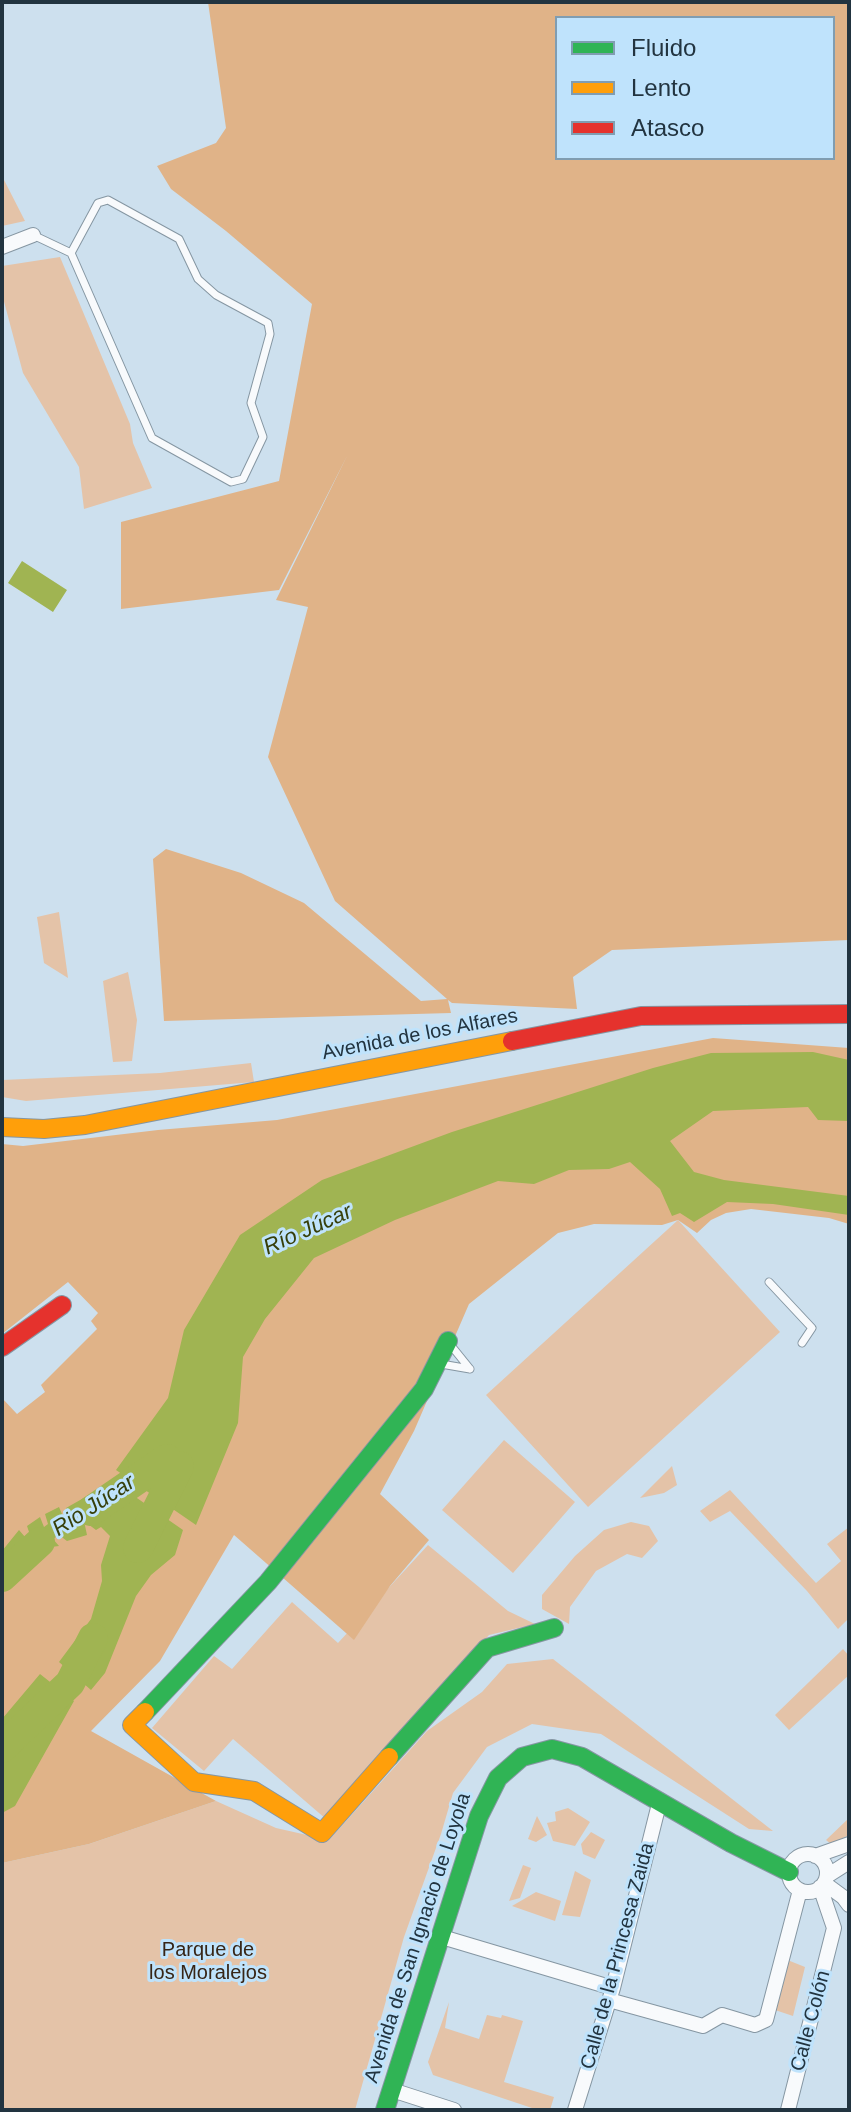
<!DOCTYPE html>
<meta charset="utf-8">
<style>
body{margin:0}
#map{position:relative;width:851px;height:2112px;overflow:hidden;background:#cde0ee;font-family:Helvetica,sans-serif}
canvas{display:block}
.frame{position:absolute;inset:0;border:4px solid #223440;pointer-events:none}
.legend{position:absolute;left:555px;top:16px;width:280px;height:144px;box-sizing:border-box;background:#bfe3fc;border:2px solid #809db1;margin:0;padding:10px 14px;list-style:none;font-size:24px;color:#223440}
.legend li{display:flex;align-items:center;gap:16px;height:40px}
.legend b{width:40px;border:2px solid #809db1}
</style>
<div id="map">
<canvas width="851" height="2112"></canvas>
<div class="frame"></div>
<ul class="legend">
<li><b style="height:10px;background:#30b455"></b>Fluido</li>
<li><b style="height:10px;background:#ff9f0a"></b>Lento</li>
<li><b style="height:10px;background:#e5322d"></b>Atasco</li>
</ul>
</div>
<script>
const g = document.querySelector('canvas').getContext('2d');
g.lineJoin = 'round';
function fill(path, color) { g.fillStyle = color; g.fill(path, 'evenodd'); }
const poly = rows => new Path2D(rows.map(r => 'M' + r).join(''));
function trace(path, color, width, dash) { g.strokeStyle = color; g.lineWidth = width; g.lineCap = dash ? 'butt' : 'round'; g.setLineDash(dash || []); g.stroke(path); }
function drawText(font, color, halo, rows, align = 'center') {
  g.font = font + ' Helvetica,sans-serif'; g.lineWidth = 6; g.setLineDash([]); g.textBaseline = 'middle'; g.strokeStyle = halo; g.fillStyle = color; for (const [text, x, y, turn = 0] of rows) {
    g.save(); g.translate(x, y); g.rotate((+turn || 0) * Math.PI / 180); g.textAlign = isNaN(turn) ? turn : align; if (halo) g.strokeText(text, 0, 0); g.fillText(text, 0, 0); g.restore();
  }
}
fill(poly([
 [2,176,25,221,2,226],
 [60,257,130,424,133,443,152,488,84,509,79,467,23,373,2,294,2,266],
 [59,912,68,978,44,963,37,917],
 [128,972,137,1020,132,1061,113,1062,103,981],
 [251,1063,254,1082,26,1101,2,1097,2,1080,160,1073],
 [678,1220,780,1332,588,1507,486,1395],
 [504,1440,575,1502,513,1573,442,1510],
 [672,1466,677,1485,664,1493,640,1498],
 [730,1490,816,1583,841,1561,827,1544,849,1527,849,1618,838,1629,807,1591,730,1511,710,1522,700,1511],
 [631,1522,649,1526,658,1541,642,1558,627,1554,596,1571,570,1607,569,1624,542,1609,542,1595,575,1556,604,1530],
 [428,1545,508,1611,535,1624,489,1635,326,1819,233,1739,204,1771,152,1728,214,1656,232,1669,292,1602,338,1643],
 [843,1649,849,1656,849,1675,789,1730,775,1715],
 [553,1659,773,1831,749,1829,601,1734,532,1724,487,1747,453,1793,441,1834,404,1937,355,2110,2,2110,2,1863,89,1844,216,1801,276,1828,329,1840,427,1731,482,1692,507,1664],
 [568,1808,590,1822,575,1846,553,1841,547,1823,556,1821,555,1812],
 [537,1816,547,1835,536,1842,528,1839],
 [849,1818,849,1835,831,1844,826,1840],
 [591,1832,605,1840,595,1859,583,1854,581,1844],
 [523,1865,531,1868,520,1898,509,1901],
 [575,1871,591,1880,580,1917,562,1915],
 [536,1892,561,1901,555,1921,512,1906],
 [785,1959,805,1967,793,2016,772,2009],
 [449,2002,445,2028,479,2039,487,2015,501,2018,502,2015,523,2021,504,2082,554,2097,550,2110,538,2110,433,2075,428,2062]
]), '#e4c3a8');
fill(poly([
 [208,2,849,2,849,940,612,950,573,977,577,1009,452,1003,448,1000,451,1013,164,1021,153,859,166,849,241,873,304,903,421,1001,447,999,335,901,268,757,308,607,276,600,347,456,279,590,121,609,121,522,279,481,312,304,226,231,171,189,157,166,216,143,226,128],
 [557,18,833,18,833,158,557,158],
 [713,1038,849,1048,849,1224,829,1218,751,1209,726,1213,711,1220,697,1233,678,1220,662,1225,594,1224,558,1233,469,1304,414,1431,380,1494,429,1540,390,1586,354,1640,234,1535,160,1661,91,1731,216,1801,89,1844,2,1863,2,1398,17,1414,45,1392,41,1385,97,1329,91,1321,98,1313,68,1282,2,1334,2,1144,23,1146,158,1130,277,1120]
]), '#e0b388');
fill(poly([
 [22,561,67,590,53,612,8,583],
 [813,1052,849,1060,849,1121,818,1120,808,1107,713,1111,670,1141,694,1172,724,1180,849,1196,849,1215,773,1204,727,1202,694,1222,680,1213,672,1216,660,1189,630,1162,609,1169,569,1170,534,1184,498,1181,395,1220,314,1258,265,1319,243,1357,238,1423,196,1525,116,1470,168,1398,184,1330,240,1235,322,1180,452,1132,653,1068,711,1053],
 [111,1480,183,1530,175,1555,151,1575,136,1596,105,1673,91,1690,59,1662,91,1619,102,1581,101,1565,110,1536,101,1527,96,1530,84,1521,87,1535,67,1541,59,1535,53,1539,59,1546,35,1549,38,1552,16,1577,2,1556,2,1551,19,1530,25,1537,30,1535,27,1526,40,1517,44,1527,48,1524,45,1514,59,1507,65,1521,70,1517,66,1508,89,1495,91,1508,94,1504,92,1496,104,1495],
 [40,1674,74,1701,15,1806,2,1813,2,1719]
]), '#a0b452');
trace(poly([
 [91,1511,167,1459],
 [138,1548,179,1466],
 [2,1577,40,1542],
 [2,1748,70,1683,93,1638]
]), '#a0b452', 30);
const lane = poly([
 [33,235,71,253,152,438,231,482,243,479,263,437,251,403,270,334,268,323,216,295,198,279,179,239,108,200,98,203,71,253],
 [769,1282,812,1328,802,1343],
 [449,1343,470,1369],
 [441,1364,470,1369]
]);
const street = poly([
 [2,247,33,235],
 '789 1873a19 19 0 1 1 38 0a19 19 0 1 1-38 0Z',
 [815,1856,849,1844],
 [827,1876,849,1862],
 [824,1883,843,1897,849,1905],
 [442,1937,613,1988],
 [609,2000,703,2026,722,2015,755,2025,766,2020,800,1890],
 [392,2090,454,2110],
 [575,2110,613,1988,660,1800],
 [788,2110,834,1928,820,1887]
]);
const fast = poly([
 [145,1712,268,1582,424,1389,448,1341],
 [389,1757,487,1648,554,1628],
 [385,2110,479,1816,498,1778,522,1757,552,1749,582,1757,731,1843,789,1872]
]);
const slow = poly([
 [2,1127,44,1129,85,1125,512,1041],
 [145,1712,132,1725,194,1782,254,1791,322,1833,389,1757]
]);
const jam = poly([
 [512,1041,641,1016,849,1014],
 [2,1347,62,1305]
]);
trace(lane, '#8596a2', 9);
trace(street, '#8596a2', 16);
trace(fast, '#8596a2', 20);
trace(slow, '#8596a2', 20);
trace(jam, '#8596a2', 20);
trace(lane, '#f8fafc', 7);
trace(street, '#f8fafc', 14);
trace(fast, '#30b455', 18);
trace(slow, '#ff9f0a', 18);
trace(jam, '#e5322d', 18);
drawText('20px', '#223440', '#bfe3fc', [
 ["Avenida de los Alfares",420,1035,-11],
 ["Avenida de San Ignacio de Loyola",418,1938,-72],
 ["Calle de la Princesa Zaida",618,1956,-75],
 ["Calle Colón",811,2021,-75]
]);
drawText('20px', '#372516', '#bfe3fc', [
 ["Parque de",208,1950],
 ["los Moralejos",208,1973]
]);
drawText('italic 22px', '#363f0a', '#bfe3fc', [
 ["Río Júcar",308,1230,-24],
 ["Rio Júcar",94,1506,-33]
]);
</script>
